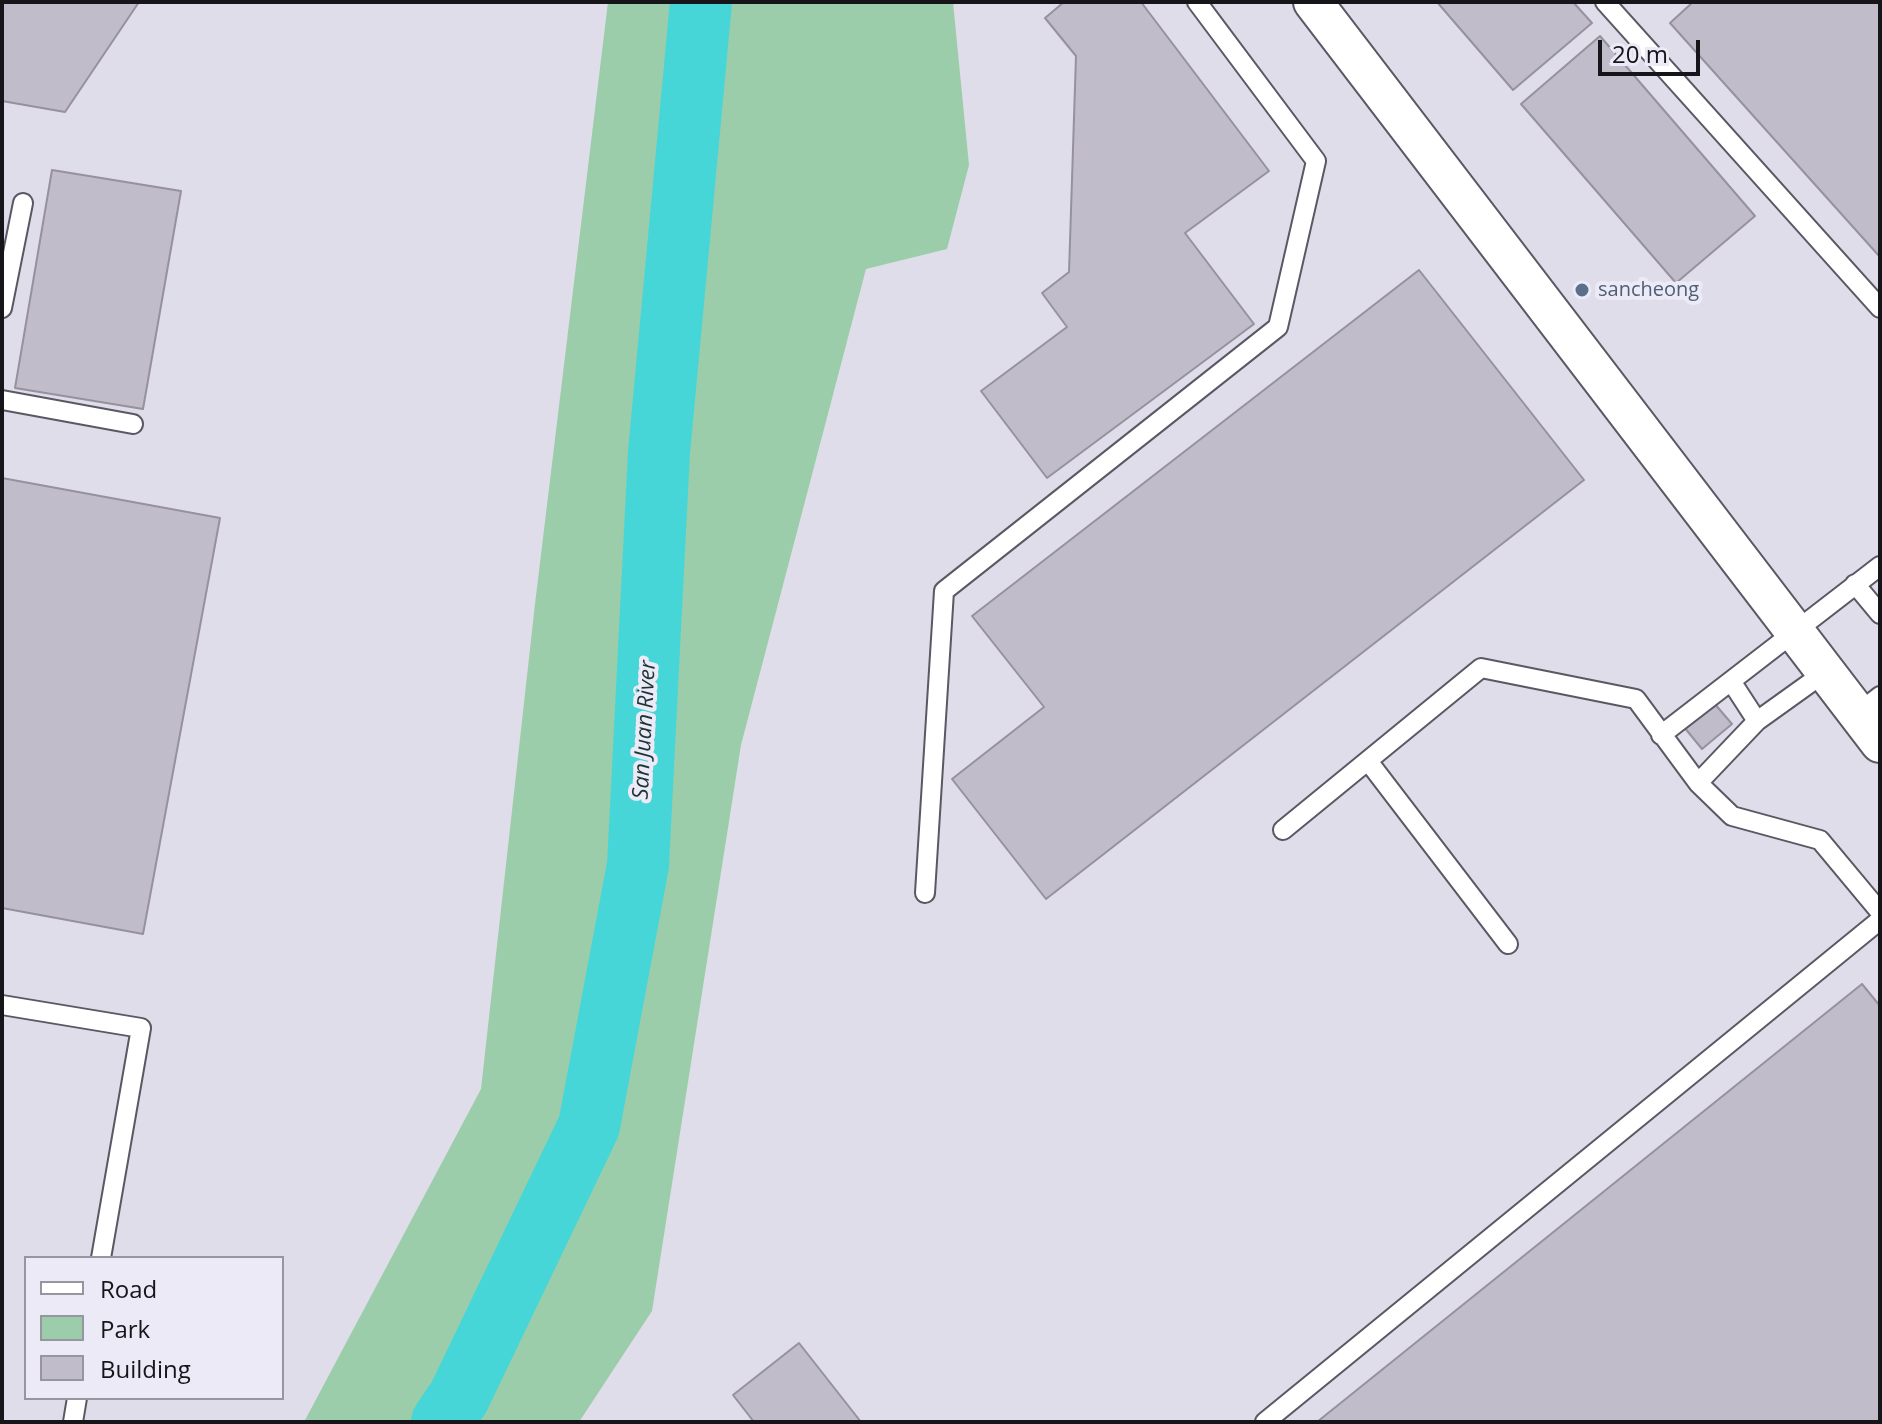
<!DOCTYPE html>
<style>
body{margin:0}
#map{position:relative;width:1882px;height:1424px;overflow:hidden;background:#dfddea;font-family:"Open Sans",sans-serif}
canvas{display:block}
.frame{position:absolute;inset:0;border:4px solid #161519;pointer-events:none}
.legend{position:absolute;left:24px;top:1256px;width:260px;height:144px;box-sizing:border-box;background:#edeaf7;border:2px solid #97959e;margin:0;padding:10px 14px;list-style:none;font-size:24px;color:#161519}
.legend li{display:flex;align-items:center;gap:16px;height:40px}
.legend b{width:40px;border:2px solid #97959e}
.scale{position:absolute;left:1598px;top:40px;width:102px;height:36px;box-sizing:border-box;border:4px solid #161519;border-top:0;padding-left:10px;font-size:24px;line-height:28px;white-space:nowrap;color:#161519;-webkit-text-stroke:6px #edeaf7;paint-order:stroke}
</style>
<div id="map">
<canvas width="1882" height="1424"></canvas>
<div class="frame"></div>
<ul class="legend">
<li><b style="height:10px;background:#fff"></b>Road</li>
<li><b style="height:22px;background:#9ccdaa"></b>Park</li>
<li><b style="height:22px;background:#c1bcc9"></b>Building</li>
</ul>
<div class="scale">20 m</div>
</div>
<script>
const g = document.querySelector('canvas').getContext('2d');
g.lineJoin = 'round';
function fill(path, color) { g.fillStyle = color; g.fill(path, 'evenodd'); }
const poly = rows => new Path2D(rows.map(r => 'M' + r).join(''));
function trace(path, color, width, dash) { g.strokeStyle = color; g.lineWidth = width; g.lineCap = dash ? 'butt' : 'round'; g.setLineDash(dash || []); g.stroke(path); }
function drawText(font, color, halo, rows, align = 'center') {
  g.font = font + ' "Open Sans",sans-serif'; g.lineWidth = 8; g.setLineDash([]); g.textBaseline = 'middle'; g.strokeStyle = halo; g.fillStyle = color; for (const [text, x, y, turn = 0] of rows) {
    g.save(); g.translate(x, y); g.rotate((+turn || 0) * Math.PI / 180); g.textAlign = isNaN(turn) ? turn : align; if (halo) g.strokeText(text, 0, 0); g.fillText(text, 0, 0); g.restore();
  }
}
fill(poly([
 [608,2,953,2,969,165,947,249,866,269,741,745,652,1311,579,1422,304,1422,481,1089,535,604]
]), '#9ccdaa');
trace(poly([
 [442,1422,459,1397,589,1126,638,865,659,452,701,2]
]), '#47d6d7', 62);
const building = poly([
 [2,2,139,2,65,112,2,101,2,2],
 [1064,2,1141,2,1269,171,1185,233,1254,324,1047,478,981,391,1067,327,1042,293,1069,272,1076,56,1045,18,1064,2],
 [1437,2,1573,2,1592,23,1513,90,1437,2],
 [1693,2,1880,2,1880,257,1670,23,1693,2],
 [1600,36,1755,216,1676,283,1521,104,1600,36],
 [52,170,181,191,143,409,15,388,52,170],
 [1419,270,1584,480,1046,899,952,779,1044,707,972,616,1419,270],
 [2,478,220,518,143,934,2,908,2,478],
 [1714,703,1732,724,1702,749,1684,727,1714,703],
 [1862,984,1880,1006,1880,1422,1317,1422,1862,984],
 [799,1343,861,1422,754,1422,733,1395,799,1343]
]);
fill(building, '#c1bcc9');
trace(building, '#96919d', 2);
const service = poly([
 [1605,2,1880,308],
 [2,308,23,203],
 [2,400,133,424],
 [1855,584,1880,614],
 [1731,681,1757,721],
 [1857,714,1880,696],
 [1661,735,1880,566],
 [1368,761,1508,944],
 [1698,783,1757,721,1824,673],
 [1283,830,1481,668,1636,699,1698,783,1732,816,1820,840,1880,912],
 [925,893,944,591,1278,327,1316,161,1197,2],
 [2,1005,141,1028,101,1258],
 [73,1422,77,1398],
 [1265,1422,1880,920]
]);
const minor = poly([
 [1313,2,1880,743]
]);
trace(service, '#5a5863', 22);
trace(minor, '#5a5863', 42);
trace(service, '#fff', 18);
trace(minor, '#fff', 38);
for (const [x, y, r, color] of [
 [1582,290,8,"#5c6f8a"]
]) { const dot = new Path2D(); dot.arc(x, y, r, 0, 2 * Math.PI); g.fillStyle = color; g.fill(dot); trace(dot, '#edeaf7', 3); }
drawText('20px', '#4e5e75', '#edeaf7', [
 ["sancheong",1598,290]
], 'left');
drawText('italic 22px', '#1c3434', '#edeaf7', [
 ["San Juan River",645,730,-87]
]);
</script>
